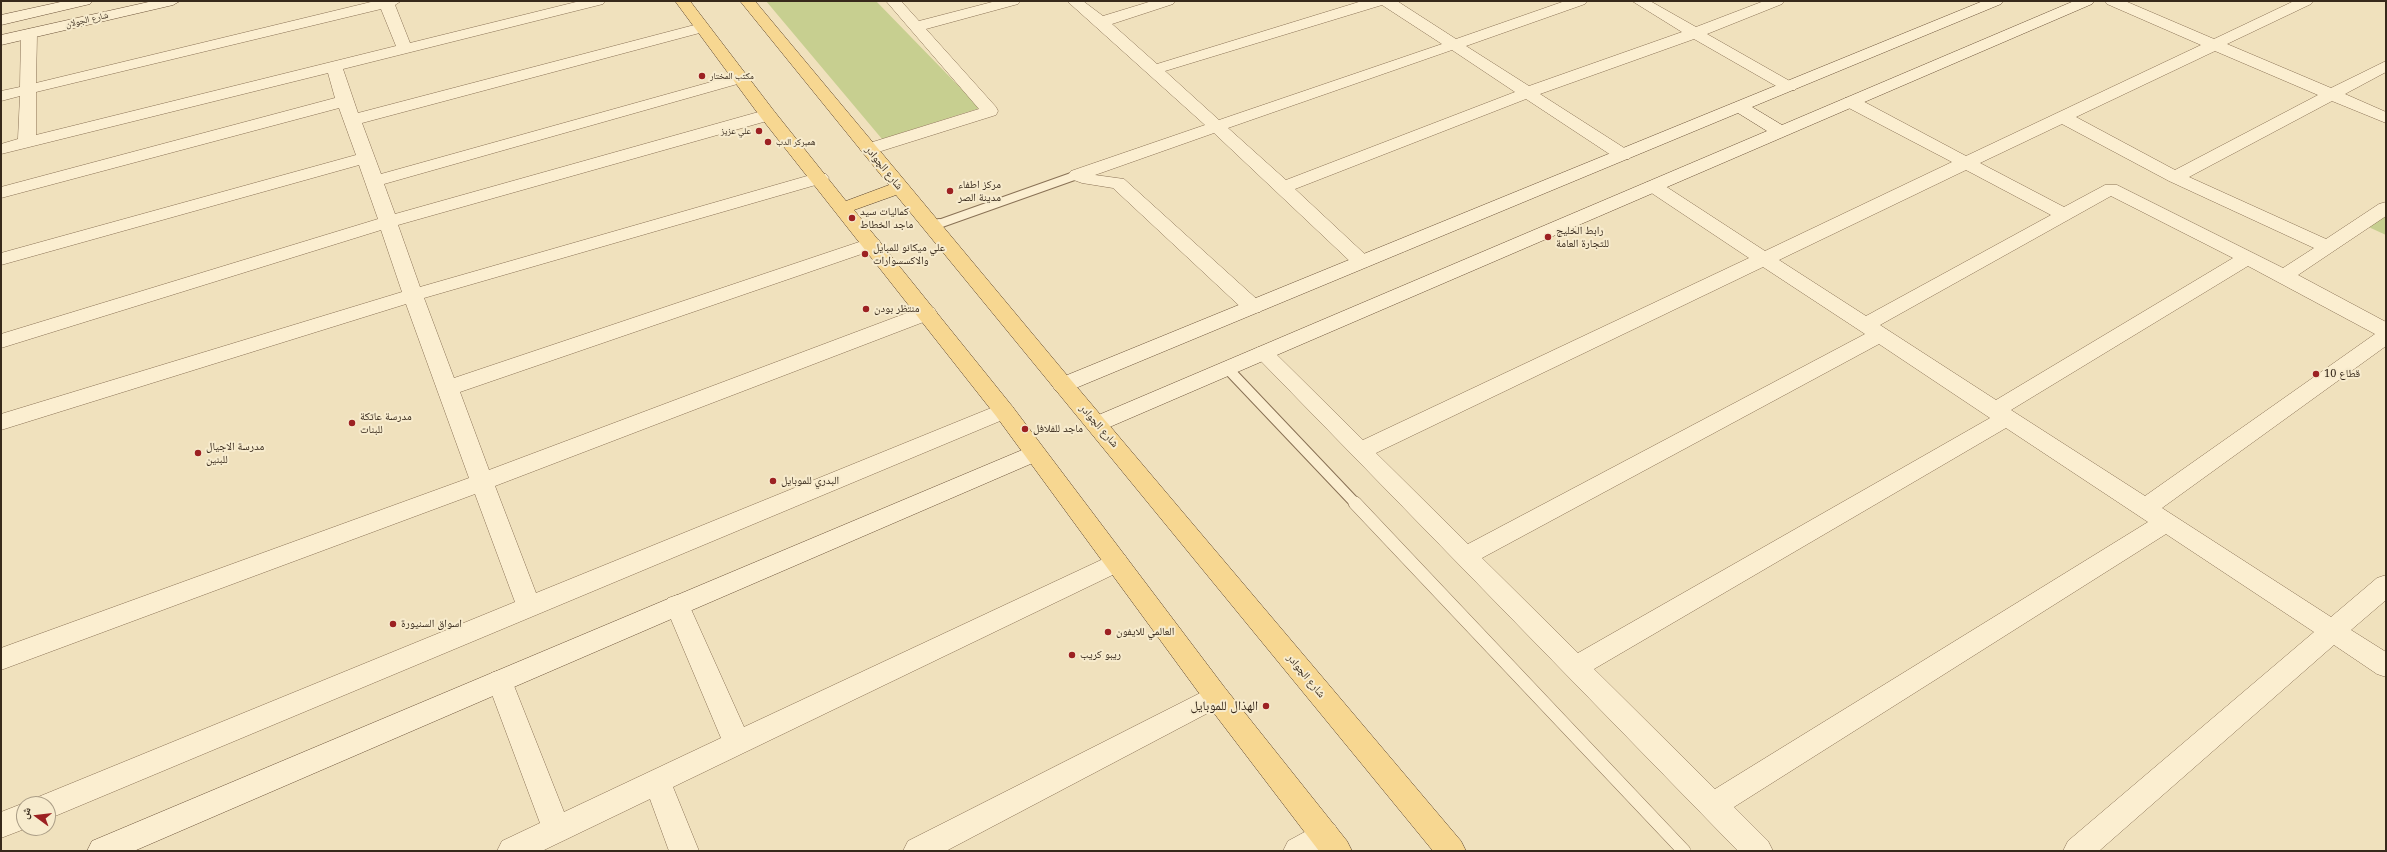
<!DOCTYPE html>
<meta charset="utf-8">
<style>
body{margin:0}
#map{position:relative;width:2387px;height:852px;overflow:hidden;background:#f0e1bd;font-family:"Noto Serif","Noto Naskh Arabic",serif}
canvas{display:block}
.frame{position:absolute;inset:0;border:2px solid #37291b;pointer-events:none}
.north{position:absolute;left:16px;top:796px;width:40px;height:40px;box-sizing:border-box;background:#f7ebcd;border:1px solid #aa9d86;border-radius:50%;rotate:285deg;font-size:11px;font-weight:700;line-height:16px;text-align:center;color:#37291b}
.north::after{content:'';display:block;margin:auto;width:14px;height:18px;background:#9c2122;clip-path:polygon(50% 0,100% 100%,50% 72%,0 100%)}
</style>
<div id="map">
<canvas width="2387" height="852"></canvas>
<div class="frame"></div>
<div class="north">ش</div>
</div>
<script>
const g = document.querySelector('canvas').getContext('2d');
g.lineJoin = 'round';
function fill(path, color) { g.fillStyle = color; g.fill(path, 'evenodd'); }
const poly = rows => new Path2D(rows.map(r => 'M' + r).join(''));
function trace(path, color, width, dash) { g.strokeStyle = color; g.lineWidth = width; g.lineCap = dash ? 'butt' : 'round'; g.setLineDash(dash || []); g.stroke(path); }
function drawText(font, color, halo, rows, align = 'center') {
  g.font = font + ' "Noto Serif","Noto Naskh Arabic",serif'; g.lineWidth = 4; g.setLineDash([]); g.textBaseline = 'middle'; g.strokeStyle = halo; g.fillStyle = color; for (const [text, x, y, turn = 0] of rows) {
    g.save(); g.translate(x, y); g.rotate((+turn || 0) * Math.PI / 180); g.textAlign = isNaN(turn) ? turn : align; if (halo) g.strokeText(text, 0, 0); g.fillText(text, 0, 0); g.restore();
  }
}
fill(poly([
 [766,1,876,1,980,108,882,139],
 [2386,208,2386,235,2362,224]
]), '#c7cf90');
const laneFar2 = poly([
 [936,225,1077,175]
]);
const laneFar1 = poly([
 [932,226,939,224],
 [1227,368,1356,504]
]);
const lane = poly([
 [1355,503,1684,851]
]);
const street = poly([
 [375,1,401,1,395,5,410,43,580,1,605,1,603,4,343,69,358,113,702,23,710,28,707,31,362,123,381,174,736,75,742,73,748,75,750,78,748,81,384,184,395,214,762,111,768,110,774,111,776,115,774,119,398,225,420,287,814,174,826,174,829,178,826,182,424,298,454,378,865,240,872,238,879,240,881,244,879,248,460,392,489,470,920,308,927,306,934,308,937,313,934,318,495,486,536,593,996,406,1004,403,1012,406,1015,411,1012,416,48,819,48,804,35,804,38,797,515,602,475,494,1,670,1,648,469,478,406,304,1,430,1,414,402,292,381,230,1,348,1,334,378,219,359,165,1,265,1,253,356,155,339,108,1,198,1,187,335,98,328,73,1,154,1,144,18,139,20,96,1,101,1,91,20,87,21,34,24,31,29,29,37,34,36,83,375,1],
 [381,9,396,46,36,135,36,92,381,9],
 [886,1,901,1,919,21,996,1,1020,1,1018,4,926,29,996,107,998,111,996,115,875,153,863,153,860,149,863,145,979,109,886,1],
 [1067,1,1083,1,1103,16,1152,1,1175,1,1173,4,1112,24,1157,64,1362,1,1397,1,1456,39,1565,1,1587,1,1585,4,1466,46,1529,86,1682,32,1632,1,1650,1,1696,27,1764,1,1784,1,1782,4,1707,34,1795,84,1797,87,1795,90,1783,90,1694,39,1540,94,1629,151,1632,155,1629,159,1617,159,1526,99,1295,189,1369,258,1372,262,1369,266,1362,268,1355,266,1214,133,1095,175,1124,179,1260,302,1263,307,1260,312,1253,313,1246,312,1113,188,1082,183,1071,179,1068,175,1071,171,1205,125,1067,1],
 [1382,5,1442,44,1219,120,1165,71,1382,5],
 [1452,50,1515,92,1286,180,1228,128,1452,50],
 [2105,1,2125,1,2214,39,2294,1,2313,1,2311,4,2227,44,2331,88,2386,61,2386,72,2345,94,2386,112,2386,123,2332,101,2189,177,2326,239,2379,204,2386,202,2386,216,2298,275,2386,322,2386,346,2162,508,2331,617,2377,578,2386,575,2386,600,2351,630,2386,652,2386,677,2377,674,2334,645,2099,851,2063,851,2068,841,2314,632,2166,534,1734,807,1768,841,1773,851,1738,851,1253,353,1256,348,1263,346,1270,348,1363,440,1749,258,1647,190,1644,186,1647,182,1659,182,1765,251,1952,162,1845,106,1843,102,1845,98,1857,98,1966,156,2201,45,2107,4,2105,1],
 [2215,51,2318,95,2175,170,2076,117,2215,51],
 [2062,124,2169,181,2314,248,2283,268,2117,185,2105,185,2064,207,1980,163,2062,124],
 [1966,170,2051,215,1866,316,1779,260,1966,170],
 [2111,196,2233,258,1996,400,1880,325,2111,196],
 [2248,266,2375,334,2145,496,2011,410,2248,266],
 [1763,267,1865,334,1468,544,1376,453,1763,267],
 [1879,344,1990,418,1578,653,1482,558,1879,344],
 [2006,428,2148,522,1715,789,1594,669,2006,428],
 [1116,553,1125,555,1128,562,1125,569,673,787,699,851,669,851,650,799,542,851,497,851,502,841,540,823,487,681,491,673,500,670,509,673,564,812,721,738,665,605,668,598,677,595,686,598,744,727,1116,553],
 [1216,685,1225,688,1229,696,1225,704,946,851,903,851,908,841,1216,685],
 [24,803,27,804,24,804,24,828,27,828,1,838,1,812,24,803],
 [1325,821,1335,825,1339,834,1335,843,1323,851,1283,851,1288,841,1325,821]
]);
const secondary = poly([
 [65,1,92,1,90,4,1,25,1,15,65,1],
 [153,1,180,1,173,5,1,45,1,35,153,1],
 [1983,1,2003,1,2001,4,1752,107,1782,125,2074,1,2094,1,2092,4,1105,429,1097,432,1089,429,1086,424,1089,419,1767,131,1738,113,1071,390,1063,392,1055,390,1052,385,1055,380,1983,1],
 [1034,445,1042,447,1045,453,1042,459,134,851,87,851,92,841,1034,445]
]);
const primary = poly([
 [675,1,690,1,774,111,846,201,889,185,740,1,755,1,1071,380,1461,841,1466,851,1433,851,896,195,854,210,1012,406,1225,688,1347,841,1352,851,1319,851,1207,704,996,416,762,119,675,1]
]);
trace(laneFar2, '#897155', 10);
trace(laneFar1, '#897155', 12);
trace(lane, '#897155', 14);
trace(street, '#897155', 1);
trace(secondary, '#6b5239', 1);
trace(primary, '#563f2a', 1);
trace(laneFar2, '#fbeed0', 8);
trace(laneFar1, '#fbeed0', 10);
trace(lane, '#fbeed0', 13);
fill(street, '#fbeed0');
fill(secondary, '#fbeed0');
fill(primary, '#f7d791');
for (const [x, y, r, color] of [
 [702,76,4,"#9c2122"],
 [759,131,4,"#9c2122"],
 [768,142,4,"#9c2122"],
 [950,191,4,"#9c2122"],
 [852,218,4,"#9c2122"],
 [1548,237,4,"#9c2122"],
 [865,254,4,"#9c2122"],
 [866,309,4,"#9c2122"],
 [2316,374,4,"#9c2122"],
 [352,423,4,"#9c2122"],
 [1025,429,4,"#9c2122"],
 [198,453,4,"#9c2122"],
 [773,481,4,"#9c2122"],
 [393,624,4,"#9c2122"],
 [1108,632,4,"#9c2122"],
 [1072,655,4,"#9c2122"],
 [1266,706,4,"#9c2122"]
]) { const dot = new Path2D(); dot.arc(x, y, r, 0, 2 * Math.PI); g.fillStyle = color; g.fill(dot); trace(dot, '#f7ebcd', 1.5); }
drawText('9px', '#37291b', '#f7ebcd', [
 ["شارع الجولان",87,20,-13]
]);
drawText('9px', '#37291b', '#f7ebcd', [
 ["مكتب المختار",710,76],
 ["علي عزيز",751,131,"right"],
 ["همبركر الدب",776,142]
], 'left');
drawText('11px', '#37291b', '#f7ebcd', [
 ["شارع الچوادر",884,168,51],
 ["شارع الچوادر",1099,426,49],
 ["شارع الچوادر",1306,676,50]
]);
drawText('11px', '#37291b', '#f7ebcd', [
 ["مركز اطفاء",958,185],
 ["مدينة الصر",958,198],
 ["كماليات سيد",860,212],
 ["ماجد الخطاط",860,225],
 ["رابط الخليج",1556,231],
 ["للتجارة العامة",1556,244],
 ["علي ميكانو للمبايل",873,248],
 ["والاكسسوارات",873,261],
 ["منتظر بودن",874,309],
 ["قطاع 10",2324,374],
 ["مدرسة عاتكة",360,417],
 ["للبنات",360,430],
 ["ماجد للفلافل",1033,429],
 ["مدرسة الاجيال",206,447],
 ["للبنين",206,460],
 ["البدري للموبايل",781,481],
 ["اسواق السنيورة",401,624],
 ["العالمي للايفون",1116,632],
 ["ريبو كريب",1080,655]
], 'left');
drawText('13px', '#37291b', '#f7ebcd', [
 ["الهذال للموبايل",1258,706]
], 'right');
</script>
